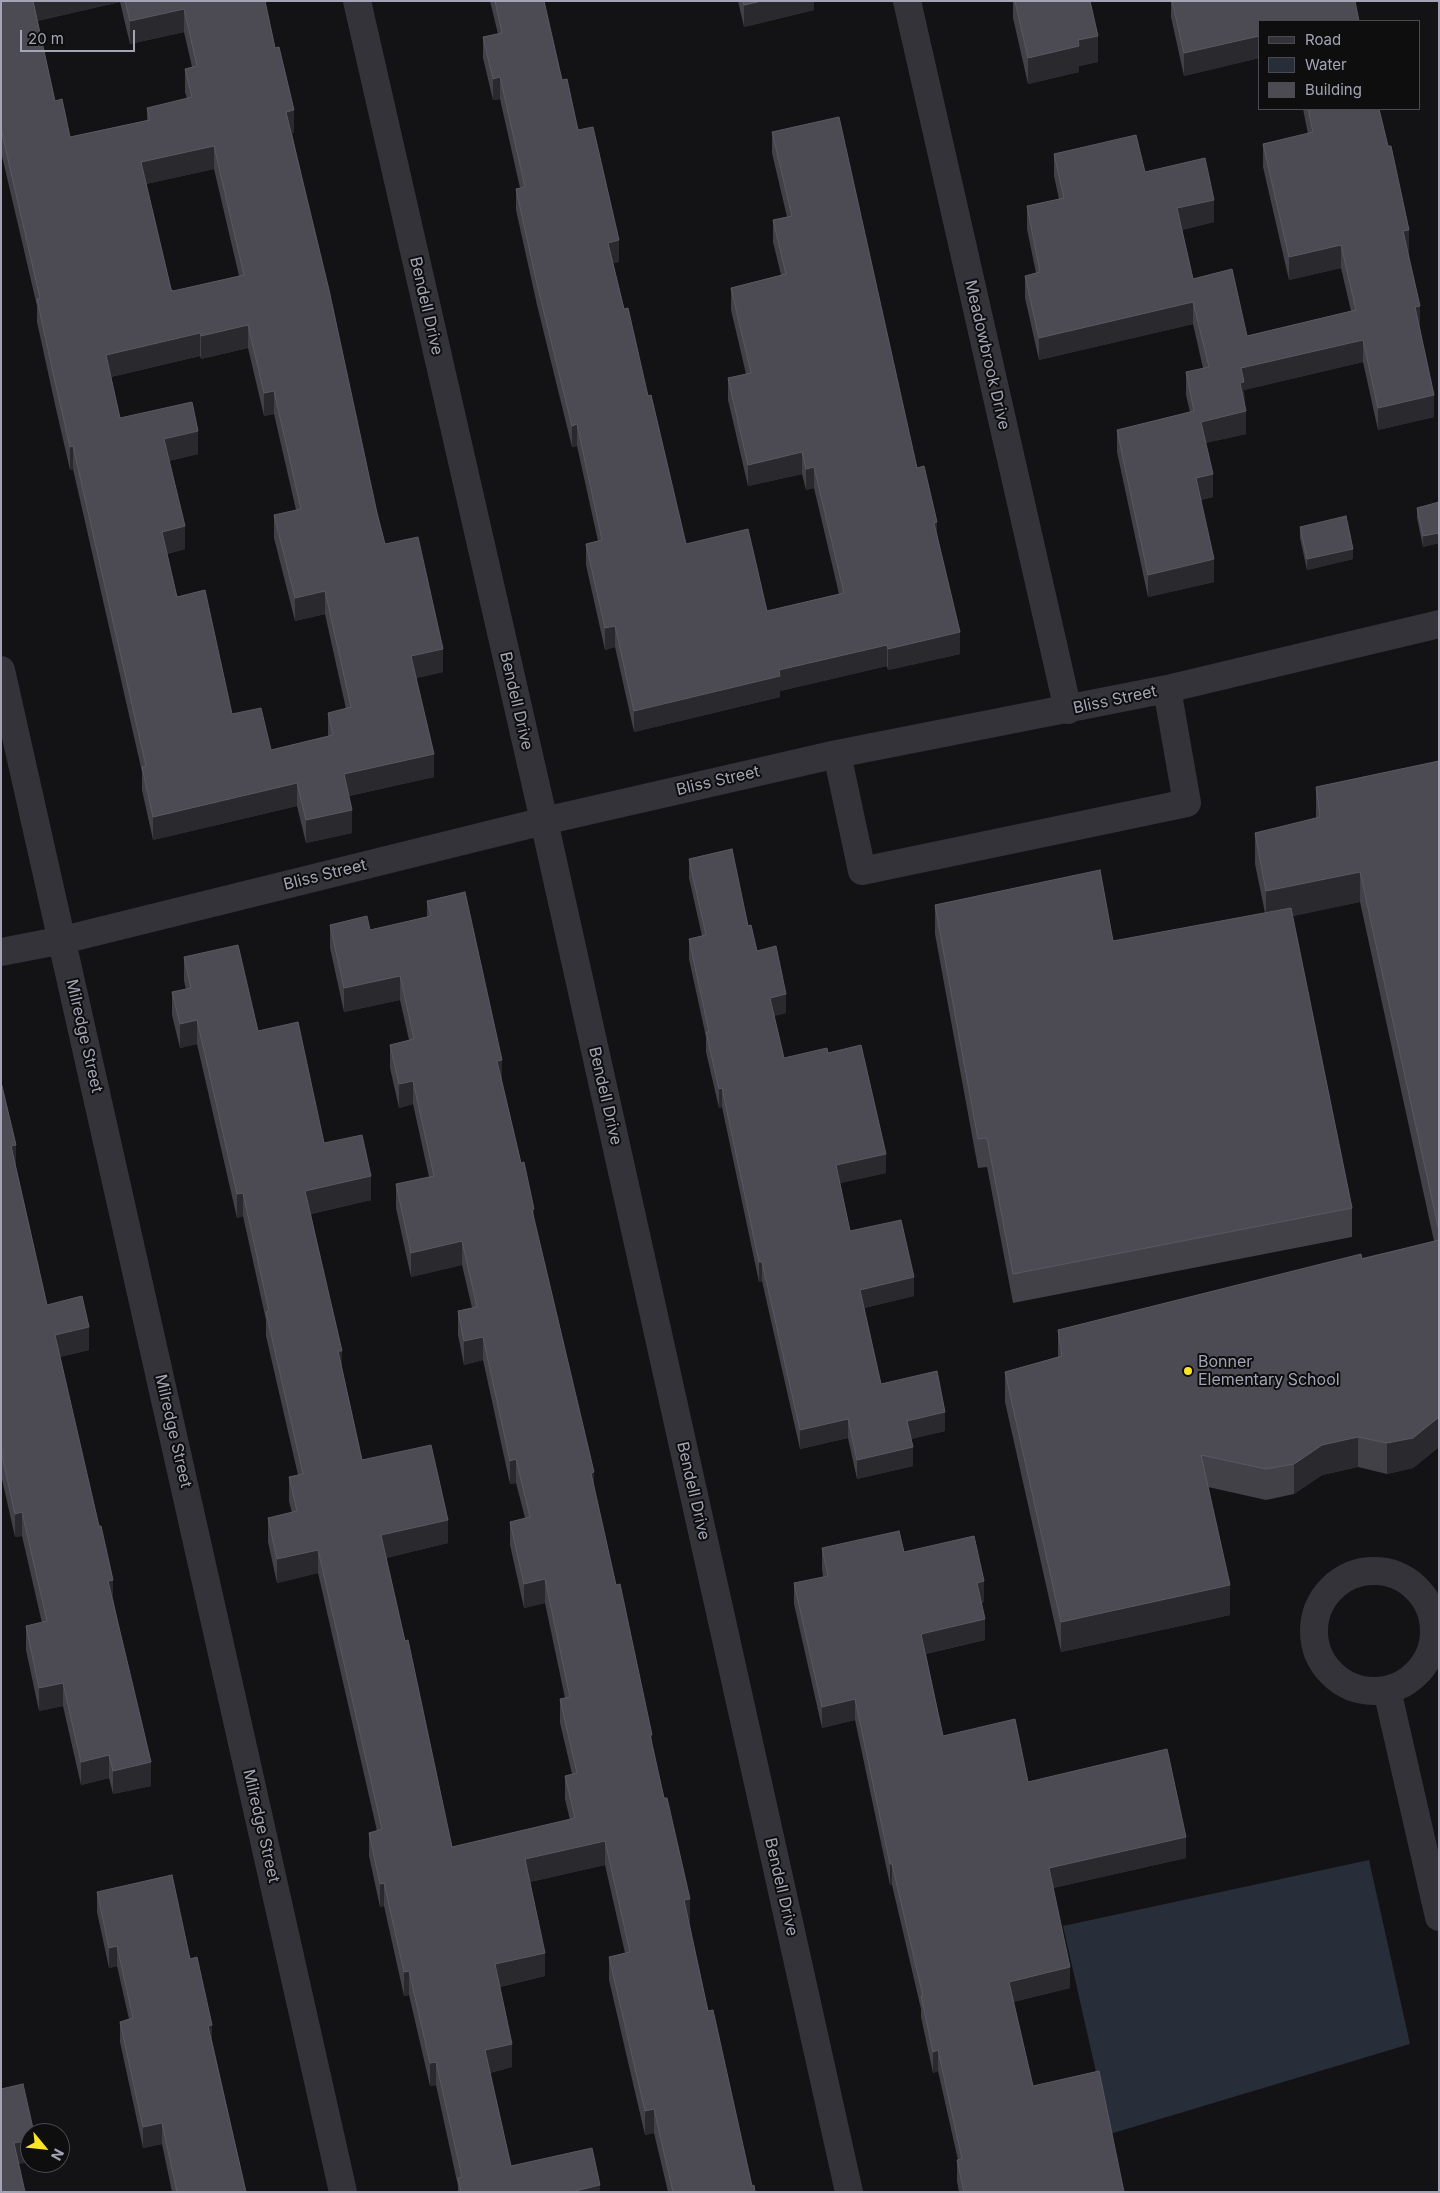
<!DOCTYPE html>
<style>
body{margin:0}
#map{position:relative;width:1440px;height:2193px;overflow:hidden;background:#131214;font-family:Inter,sans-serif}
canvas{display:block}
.frame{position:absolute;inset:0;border:2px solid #a3a5b6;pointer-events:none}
.legend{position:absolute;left:1258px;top:20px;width:162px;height:90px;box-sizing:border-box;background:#0e0e0f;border:1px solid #4a4a52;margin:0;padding:6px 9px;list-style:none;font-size:15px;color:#a3a5b6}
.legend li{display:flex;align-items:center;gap:10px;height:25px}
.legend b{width:25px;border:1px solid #4a4a52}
.north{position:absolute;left:20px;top:2123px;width:50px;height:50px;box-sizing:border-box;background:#0e0e0f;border:1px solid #4a4a52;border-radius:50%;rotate:118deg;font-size:14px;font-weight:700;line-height:20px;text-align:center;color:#a3a5b6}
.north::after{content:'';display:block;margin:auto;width:18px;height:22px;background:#fde522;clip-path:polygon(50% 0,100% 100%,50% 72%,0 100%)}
.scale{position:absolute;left:20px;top:30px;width:115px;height:22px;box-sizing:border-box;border:2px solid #a3a5b6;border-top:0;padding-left:6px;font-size:15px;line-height:18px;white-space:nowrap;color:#a3a5b6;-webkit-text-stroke:4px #0e0e0f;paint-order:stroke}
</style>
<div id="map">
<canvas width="1440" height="2193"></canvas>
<div class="frame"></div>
<ul class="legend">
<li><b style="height:6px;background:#34333a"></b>Road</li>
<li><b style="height:14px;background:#282e39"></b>Water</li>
<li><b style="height:14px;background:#4c4b53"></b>Building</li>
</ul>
<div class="north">N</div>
<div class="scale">20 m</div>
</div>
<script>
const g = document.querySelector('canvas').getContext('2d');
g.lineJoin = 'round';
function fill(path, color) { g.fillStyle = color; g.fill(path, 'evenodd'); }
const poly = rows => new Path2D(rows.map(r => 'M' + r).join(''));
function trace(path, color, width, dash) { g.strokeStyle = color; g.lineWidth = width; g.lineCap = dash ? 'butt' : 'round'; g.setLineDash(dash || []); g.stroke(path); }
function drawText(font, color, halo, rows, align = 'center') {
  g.font = font + ' Inter,sans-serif'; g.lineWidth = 4; g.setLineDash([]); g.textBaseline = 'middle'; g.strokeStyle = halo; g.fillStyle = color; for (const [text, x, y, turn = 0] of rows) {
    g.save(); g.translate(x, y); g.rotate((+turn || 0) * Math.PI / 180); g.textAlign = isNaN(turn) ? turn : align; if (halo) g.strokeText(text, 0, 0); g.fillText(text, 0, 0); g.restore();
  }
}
fill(poly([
 [1369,1860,1410,2044,1110,2134,1063,1926]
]), '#282e39');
trace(poly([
 [357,1,544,821,849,2192],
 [907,1,1068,710],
 [1,670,343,2192],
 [837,754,862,871,1187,803,1167,689],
 [1,952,63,940,544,821,837,754,1167,689,1439,624],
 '1314 1631a60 60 0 1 1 120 0a60 60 0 1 1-120 0Z',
 [1387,1690,1439,1917]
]), '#34333a', 28);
fill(poly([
 [1,1,265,1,294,133,292,133,377,513,385,544,443,672,416,678,434,777,349,796,352,833,306,843,297,806,153,840,142,790,142,772,73,469,70,470,54,400,37,322,37,306,1,152],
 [120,2,130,44,184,32,192,67,185,69,185,92,187,99,147,108,147,120,70,137,55,101,37,21],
 [214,169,239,276,173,291,171,289,146,184],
 [248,348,264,416,274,414,296,510,274,515,274,538,295,621,325,614,346,709,328,713,328,736,271,750,232,714,177,597,167,554,185,549,169,461,198,454,120,418,111,377,200,356,201,359],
 [490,1,544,1,562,80,619,262,613,263,624,309,648,396,686,544,767,611,839,594,814,488,806,490,802,474,748,486,728,400,728,378,746,374,731,310,731,288,781,275,773,242,773,220,787,217,772,153,772,132,917,468,937,534,960,654,888,670,887,666,780,691,780,697,634,732,615,647,605,650,586,565,586,544,598,541,577,446,572,447,537,305,516,210,516,189,520,188,500,99,493,100,483,58,483,37,498,34],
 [738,1,814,1,814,10,744,27],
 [1013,1,1090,1,1098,62,1079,66,1079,72,1028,84,1013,18],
 [1171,1,1355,1,1259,21,1259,58,1184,76,1171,17],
 [1303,109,1379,109,1409,252,1408,253,1434,417,1378,430,1363,362,1244,390,1246,434,1205,443,1213,497,1201,500,1214,582,1148,597,1117,452,1117,430,1190,412,1186,395,1186,372,1203,368,1193,324,1039,360,1025,298,1025,276,1036,273,1027,229,1027,206,1059,199,1054,176,1054,154,1145,172,1214,222,1182,230,1193,279,1247,336,1351,311,1341,268,1289,280,1263,167,1263,144,1308,134],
 [1439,502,1439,543,1423,547,1417,518,1417,508],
 [1300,527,1353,559,1307,570,1300,538],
 [1439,761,1439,1447,1413,1468,1387,1474,1358,1467,1322,1475,1294,1494,1266,1500,1208,1487,1230,1615,1061,1652,1005,1402,1005,1372,1058,1357,1058,1330,1434,1241,1360,902,1292,916,1352,1208,1352,1237,1013,1303,987,1167,978,1168,935,934,935,905,1113,941,1265,913,1255,864,1255,833,1316,818,1316,787],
 [689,859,748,926,757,951,786,1013,774,1016,784,1058,828,1053,886,1173,840,1183,850,1231,914,1296,864,1308,881,1384,945,1431,911,1439,913,1466,857,1479,848,1438,800,1449,762,1281,759,1282,722,1107,719,1108,706,1052,706,1037,689,959,689,939,702,936,689,878],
 [427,901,502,1081,534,1221,652,1746,690,1923,689,1923,708,2011,752,2186,755,2192,668,2192,654,2133,645,2135,609,1980,609,1957,625,1953,605,1865,530,1882,545,1976,500,1987,512,2067,490,2073,511,2166,600,2192,458,2192,458,2186,436,2085,430,2086,409,1995,404,1996,384,1906,380,1907,369,1856,369,1833,377,1831,318,1573,277,1583,268,1542,268,1518,292,1513,289,1501,289,1477,298,1475,266,1336,266,1320,243,1216,237,1218,197,1044,180,1048,172,1015,172,992,186,989,184,981,184,957,258,1031,324,1143,371,1200,311,1214,342,1368,362,1460,448,1543,386,1558,452,1847,570,1820,565,1799,565,1776,572,1774,560,1723,560,1699,565,1698,545,1603,524,1608,510,1545,510,1522,525,1518,516,1483,510,1484,483,1360,464,1365,458,1335,458,1311,472,1308,462,1265,411,1277,396,1208,396,1184,429,1177,413,1104,399,1108,390,1068,390,1045,409,1040,400,1000,344,1012,330,948,330,925,370,930,427,917],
 [1,1082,16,1168,47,1305,89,1350,60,1357,113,1599,151,1786,113,1794,109,1778,81,1785,63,1706,39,1711,26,1650,26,1626,42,1623,22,1536,15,1537,1,1475],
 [822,1548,904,1552,984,1602,981,1603,985,1640,926,1654,943,1736,1028,1782,1186,1858,1053,1888,1070,1988,1013,2002,1033,2086,1124,2192,959,2192,957,2181,957,2160,958,2160,938,2071,933,2073,921,2017,921,2009,892,1885,890,1885,855,1720,822,1728,794,1604,794,1583,823,1577,822,1569],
 [97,1892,190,1959,212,2040,246,2192,172,2192,162,2144,143,2148,120,2042,120,2022,129,2019,117,1966,109,1968,97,1912]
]), '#414147');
fill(poly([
 [32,1,120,2,32,22],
 [762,1,814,1,814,10,744,27,744,5],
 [184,9,184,32,130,44,130,21],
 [1098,36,1098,62,1079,66,1079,72,1028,84,1028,58,1078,40],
 [1259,36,1259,58,1184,76,1184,53],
 [500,77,500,99,493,100,493,79],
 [294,110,294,133,286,135,286,112],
 [214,146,214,169,141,185,141,162],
 [1214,200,1214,222,1177,231,1177,208],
 [1409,230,1409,252,1403,254,1403,231],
 [619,240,619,262,608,264,608,243],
 [1341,245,1341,268,1289,280,1289,257],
 [1193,302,1193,324,1039,360,1039,338],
 [1420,306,1420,329,1415,330,1415,307],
 [248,325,248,348,201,359,201,336],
 [200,333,200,356,106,378,106,355],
 [1363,340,1363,362,1244,390,1244,404,1240,383,1241,368],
 [274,391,274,414,264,416,264,393],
 [1434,395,1434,417,1378,430,1378,408],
 [1246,411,1246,434,1201,444,1201,422],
 [577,424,577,446,572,447,572,426],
 [198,431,198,454,164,462,164,439],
 [73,446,73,469,70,470,70,447],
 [802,452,802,474,748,486,748,465],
 [814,467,814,488,806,490,806,469],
 [1213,474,1213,497,1196,501,1196,478],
 [937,522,937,544,934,523],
 [185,526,185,549,162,555,162,532],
 [1439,533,1439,543,1423,547,1423,536],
 [1353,549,1353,559,1307,570,1307,559],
 [1214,559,1214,582,1148,597,1148,575],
 [325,591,325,614,295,621,295,598],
 [615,626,615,647,605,650,605,628],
 [960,632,960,654,888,670,888,649],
 [887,645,887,666,780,691,780,697,634,732,634,711,779,670],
 [443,649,443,672,411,679,411,656],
 [434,754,434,777,344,797,344,774],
 [297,783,297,806,153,840,153,817],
 [352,810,352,833,306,843,306,820],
 [1360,872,1360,902,1266,922,1266,891],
 [400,976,400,1000,344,1012,344,988],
 [786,994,786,1013,770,1017,770,998],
 [197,1020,197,1044,180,1048,180,1024],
 [502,1060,502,1084,497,1061],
 [413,1081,413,1104,399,1108,399,1084],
 [722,1088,722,1107,719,1108,719,1089],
 [16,1145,16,1168,11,1146],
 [886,1154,886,1173,836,1184,836,1165],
 [371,1176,371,1200,305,1215,305,1191],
 [243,1193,243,1216,237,1218,237,1194],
 [534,1209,534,1233,532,1210],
 [462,1241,462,1265,411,1277,411,1253],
 [759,1262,762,1262,762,1281,759,1282],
 [914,1277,914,1296,860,1309,860,1290],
 [89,1327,89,1350,55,1358,55,1335],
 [483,1337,483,1360,464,1365,464,1341],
 [338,1351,342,1351,342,1374],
 [945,1412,945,1431,907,1440,907,1421],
 [1439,1417,1439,1447,1413,1468,1387,1474,1387,1443],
 [848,1419,848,1438,800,1449,800,1430],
 [1358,1437,1358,1467,1322,1475,1294,1494,1294,1464,1322,1445],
 [913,1447,913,1466,857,1479,857,1460],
 [516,1459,516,1483,510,1484,510,1461],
 [594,1472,594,1496,591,1473],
 [22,1512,22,1536,15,1537,15,1514],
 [448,1520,448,1543,381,1559,381,1535],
 [318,1550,318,1573,277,1583,277,1559],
 [545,1579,545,1603,524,1608,524,1584],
 [113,1580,113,1603,108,1581],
 [984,1581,984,1602,977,1604,977,1583],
 [1230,1585,1230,1615,1061,1652,1061,1622],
 [985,1619,985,1640,921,1655,921,1634],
 [63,1683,63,1706,39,1711,39,1688],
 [855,1699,855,1720,822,1728,822,1707],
 [650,1735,652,1735,652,1758],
 [109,1755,109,1778,81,1785,81,1762],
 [151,1762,151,1786,113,1794,113,1771],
 [1186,1837,1186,1858,1049,1889,1049,1868],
 [605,1841,605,1865,525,1883,525,1859],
 [890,1864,892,1864,892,1885,890,1885],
 [384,1883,384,1906,380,1907,380,1884],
 [690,1899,690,1923,684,1924,684,1900],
 [117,1946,117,1966,109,1968,109,1948],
 [545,1953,545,1976,495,1988,495,1964],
 [1070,1967,1070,1988,1009,2003,1009,1982],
 [409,1971,409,1995,404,1996,404,1972],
 [212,2025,212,2045,208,2026],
 [512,2044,512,2067,485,2074,485,2050],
 [938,2050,938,2071,933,2073,933,2052],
 [436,2062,436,2085,430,2086,430,2063],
 [654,2109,654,2133,645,2135,645,2111],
 [162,2123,162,2144,143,2148,143,2127],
 [30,2140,30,2162,14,2165,14,2143],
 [600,2185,600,2192,571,2192]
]), '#2a292e');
const building = poly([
 [1,1,33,1,55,101,62,99,70,137,150,120,147,108,192,97,185,69,197,66,184,9,130,21,125,1,265,1,275,48,279,47,294,110,286,112,329,290,377,513,385,544,418,537,443,649,411,656,434,754,344,774,352,810,306,820,297,783,153,817,142,767,146,766,73,446,70,447,54,377,37,299,40,298,1,129,1,1],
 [214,146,244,275,173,291,171,289,141,162,214,146],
 [248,325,264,393,274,391,301,509,274,515,295,598,325,591,351,707,328,713,333,735,271,750,261,708,232,714,205,590,177,597,162,532,185,526,164,439,198,431,192,402,120,418,106,355,200,333,201,336,248,325],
 [495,1,544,1,562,80,567,79,578,130,593,127,619,240,608,243,624,309,628,308,648,396,651,395,686,544,748,529,767,611,844,593,814,467,806,469,802,452,748,465,728,378,751,373,731,288,786,274,773,220,792,216,772,132,839,117,917,468,924,466,937,522,934,523,960,632,888,649,887,645,779,670,780,676,634,711,615,626,605,628,586,544,602,540,577,424,572,426,537,284,516,189,525,187,500,77,493,79,483,37,502,33,495,1],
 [743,1,762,1,744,5,743,1],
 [1015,1,1090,1,1098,36,1078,40,1079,46,1028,58,1015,1],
 [1172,1,1355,1,1359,21,1259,21,1259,36,1184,53,1172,1],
 [1308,109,1379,109,1388,146,1391,146,1409,230,1403,231,1420,306,1415,307,1434,395,1378,408,1363,340,1241,368,1244,382,1240,383,1246,411,1201,422,1213,474,1196,478,1214,559,1148,575,1117,430,1194,411,1186,372,1209,367,1193,302,1039,338,1025,276,1040,272,1027,206,1064,198,1054,154,1136,135,1145,172,1205,158,1214,200,1177,208,1193,279,1232,269,1247,336,1356,310,1341,245,1289,257,1263,144,1313,132,1308,109],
 [1439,502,1439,533,1423,536,1417,508,1439,502],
 [1346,516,1353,549,1307,559,1300,527,1346,516],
 [1439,761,1439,1231,1360,872,1266,891,1255,833,1320,817,1316,787,1439,761],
 [732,849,748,926,751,925,757,951,776,946,786,994,770,998,784,1058,827,1048,828,1053,861,1045,886,1154,836,1165,850,1231,901,1220,914,1277,860,1290,881,1384,937,1371,945,1412,907,1421,913,1447,857,1460,848,1419,800,1430,762,1262,759,1262,722,1088,719,1089,706,1032,709,1032,689,939,706,935,689,859,732,849],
 [1100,870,1113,941,1291,908,1352,1208,1013,1274,987,1138,978,1139,935,905,1100,870],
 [465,892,502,1060,497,1061,521,1163,524,1162,534,1209,532,1210,594,1472,591,1473,616,1585,620,1584,652,1735,650,1735,664,1798,667,1798,690,1899,684,1900,708,2011,713,2010,752,2186,754,2185,755,2192,673,2192,654,2109,645,2111,609,1957,630,1952,605,1841,525,1859,545,1953,495,1964,512,2044,485,2050,511,2166,592,2148,600,2185,571,2192,461,2192,458,2178,462,2177,436,2062,430,2063,409,1971,404,1972,384,1883,380,1884,369,1833,382,1829,318,1550,277,1559,268,1518,297,1511,289,1477,303,1474,266,1312,269,1311,243,1193,237,1194,197,1020,180,1024,172,992,191,988,184,957,238,945,258,1031,298,1022,324,1143,362,1135,371,1176,305,1191,342,1351,338,1351,362,1460,431,1445,448,1520,381,1535,405,1641,408,1640,452,1847,575,1818,565,1776,577,1773,560,1699,570,1697,545,1579,524,1584,510,1522,530,1517,516,1459,510,1461,483,1337,464,1341,458,1311,477,1307,462,1241,411,1253,396,1184,434,1176,413,1081,399,1084,390,1045,414,1039,400,976,344,988,330,925,367,916,370,930,431,916,427,901,465,892],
 [1,1082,16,1145,11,1146,47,1305,82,1296,89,1327,55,1335,99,1526,101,1526,113,1580,108,1581,151,1762,113,1771,109,1755,81,1762,63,1683,39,1688,26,1626,47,1621,22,1512,15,1514,1,1451,1,1082],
 [1439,1240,1439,1417,1413,1438,1387,1443,1358,1437,1322,1445,1294,1464,1266,1469,1201,1455,1230,1585,1061,1622,1005,1372,1062,1356,1058,1330,1361,1254,1362,1259,1439,1240],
 [899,1531,904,1552,974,1536,984,1581,977,1583,985,1619,921,1634,943,1736,1015,1719,1028,1782,1167,1749,1186,1837,1049,1868,1070,1967,1009,1982,1033,2086,1099,2071,1124,2192,964,2192,957,2160,962,2159,938,2050,933,2052,921,1996,923,1996,892,1864,890,1864,855,1699,822,1707,794,1583,828,1576,822,1548,899,1531],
 [172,1875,190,1959,197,1957,212,2025,208,2026,246,2192,177,2192,162,2123,143,2127,120,2022,133,2018,117,1946,109,1948,97,1892,172,1875],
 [23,2084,34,2133,30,2133,30,2140,14,2143,25,2192,1,2192,1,2089,23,2084]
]);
fill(building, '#4c4b53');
trace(building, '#5a5963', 1);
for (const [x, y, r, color] of [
 [1188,1371,5,"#fde522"]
]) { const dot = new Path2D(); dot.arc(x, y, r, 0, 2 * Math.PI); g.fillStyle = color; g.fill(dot); trace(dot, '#0e0e0f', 2); }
drawText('16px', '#a3a5b6', '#0e0e0f', [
 ["Bendell Drive",426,306,77],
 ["Meadowbrook Drive",987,355,77],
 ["Bliss Street",1115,700,-12],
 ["Bendell Drive",516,701,77],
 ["Bliss Street",718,781,-13],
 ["Bliss Street",325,875,-14],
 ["Milredge Street",84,1036,77],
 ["Bendell Drive",605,1096,77],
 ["Milredge Street",173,1431,77],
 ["Bendell Drive",693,1491,77],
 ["Milredge Street",261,1826,77],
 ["Bendell Drive",781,1887,77]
]);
drawText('16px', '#a3a5b6', '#0e0e0f', [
 ["Bonner",1198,1362],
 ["Elementary School",1198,1380]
], 'left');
</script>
